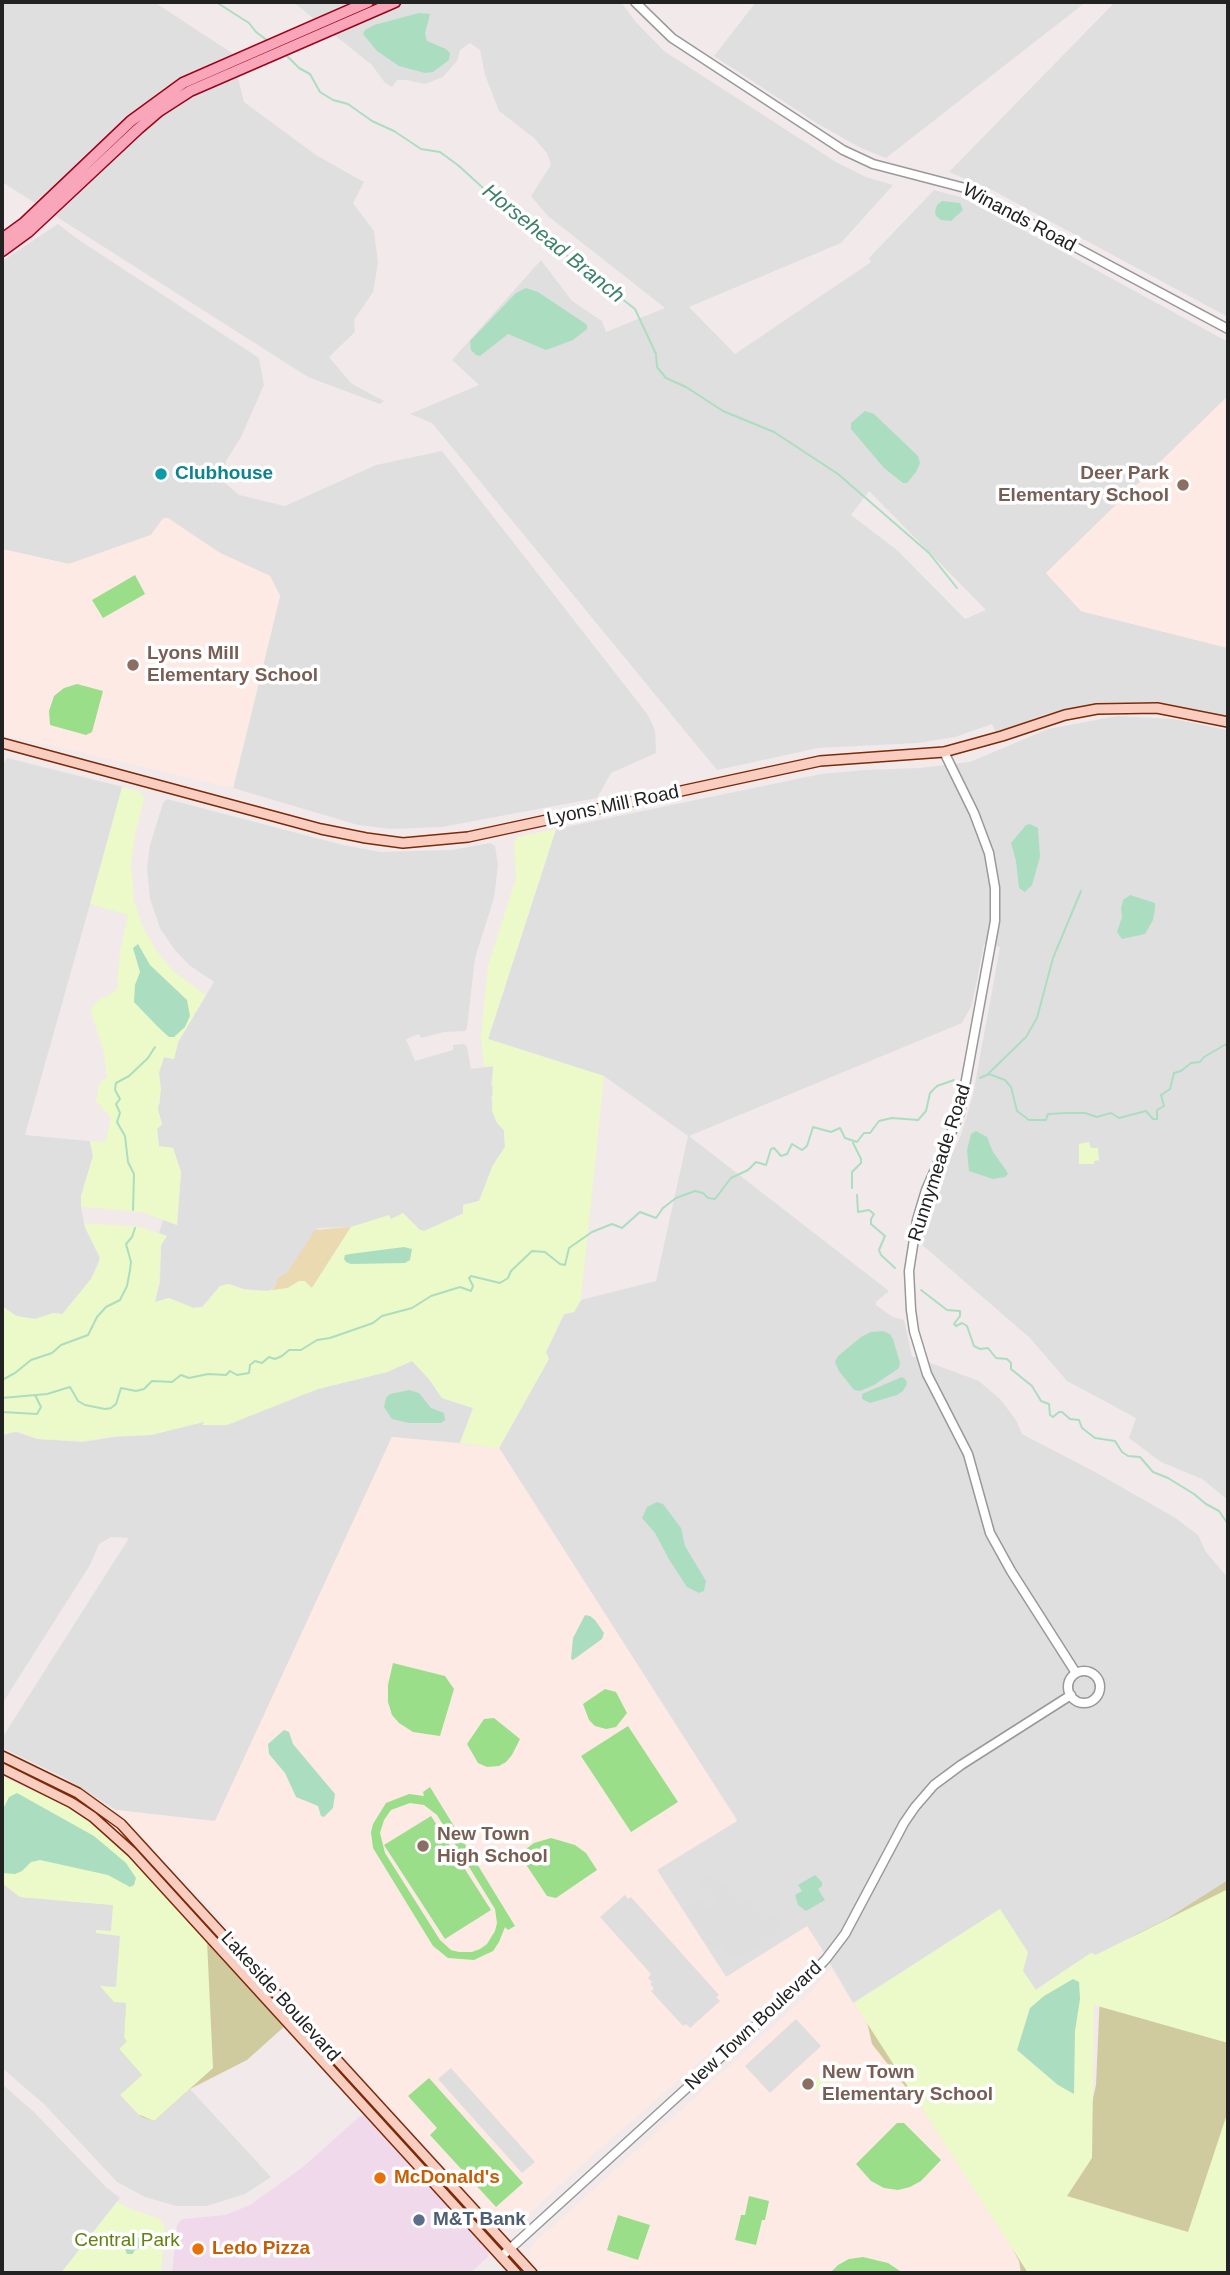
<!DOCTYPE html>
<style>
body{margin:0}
#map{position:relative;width:1230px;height:2275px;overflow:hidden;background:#f2e9ea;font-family:Arial,sans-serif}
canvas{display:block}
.frame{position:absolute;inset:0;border:4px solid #222;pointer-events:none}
</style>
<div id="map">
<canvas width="1230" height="2275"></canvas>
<div class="frame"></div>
</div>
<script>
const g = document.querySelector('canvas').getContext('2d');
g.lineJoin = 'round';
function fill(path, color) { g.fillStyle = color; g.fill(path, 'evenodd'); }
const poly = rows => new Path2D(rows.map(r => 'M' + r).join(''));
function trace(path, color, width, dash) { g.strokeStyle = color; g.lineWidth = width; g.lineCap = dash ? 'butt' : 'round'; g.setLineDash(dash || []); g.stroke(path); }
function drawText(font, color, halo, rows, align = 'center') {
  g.font = font + ' Arial,sans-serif'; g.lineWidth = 7; g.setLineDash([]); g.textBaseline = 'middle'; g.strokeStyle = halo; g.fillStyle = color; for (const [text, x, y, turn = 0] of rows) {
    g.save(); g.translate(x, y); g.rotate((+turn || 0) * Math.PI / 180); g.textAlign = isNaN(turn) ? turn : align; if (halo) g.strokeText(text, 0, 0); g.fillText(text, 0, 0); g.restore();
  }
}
fill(poly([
 [2,2,154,2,232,53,244,102,316,155,364,182,353,203,374,231,378,263,373,292,354,320,355,332,329,357,352,384,384,401,380,404,308,377,2,182],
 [293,2,621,2,635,21,664,51,836,162,866,177,893,185,841,243,689,307,735,354,871,262,869,258,934,190,960,197,981,207,1228,342,1228,396,1046,573,1081,611,1228,648,1228,717,1153,702,1097,703,1046,714,996,733,992,724,955,737,918,743,818,748,717,770,432,423,410,414,479,385,452,360,541,260,572,301,602,321,606,332,665,308,548,216,531,196,551,165,547,153,534,138,499,111,485,75,480,50,470,43,460,50,457,61,443,77,425,84,406,80,397,80,392,87,385,83,372,65],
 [869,491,986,610,965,619,897,550,851,515],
 [756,2,1086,2,886,158,861,148,818,124,714,56],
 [1115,2,1228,2,1228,317,992,190,949,172],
 [58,224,76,238,259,358,264,385,241,437,226,461,223,481,239,495,285,506,376,465,442,451,648,715,655,730,656,753,611,773,597,798,442,827,391,829,358,825,233,788,280,596,270,576,220,553,163,518,151,535,69,564,2,549,2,261],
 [1117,716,1174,719,1228,730,1228,1500,1202,1479,1161,1462,1129,1438,1136,1418,1067,1381,1030,1338,920,1243,933,1195,961,1135,973,1095,1000,947,984,944,972,1005,962,1023,689,1136,889,1291,876,1302,876,1305,893,1317,904,1320,912,1356,979,1381,1000,1399,1016,1420,1022,1434,1097,1473,1174,1517,1198,1535,1206,1552,1228,1578,1228,1889,1096,1955,1091,1953,1035,1990,1023,1971,1000,1909,853,2003,822,1949,726,1977,657,1870,737,1820,499,1448,548,1360,546,1352,564,1314,574,1312,581,1300,656,1281,688,1136,604,1076,488,1039,556,829,821,774,864,770,920,768,970,762,1048,729],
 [7,758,123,787,25,1135,90,1141,93,1156,81,1196,81,1207,85,1228,100,1258,91,1279,62,1314,53,1313,35,1319,16,1316,2,1306,2,766],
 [167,799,343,845,380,852,451,850,490,843,495,846,498,865,494,898,475,958,467,1028,465,1031,444,1032,421,1038,419,1034,406,1039,415,1061,453,1050,453,1045,464,1044,467,1047,471,1069,494,1066,491,1083,494,1091,491,1098,497,1123,504,1130,505,1147,493,1165,479,1201,463,1205,464,1213,424,1231,391,1220,388,1216,351,1227,318,1228,287,1274,279,1277,277,1283,270,1291,244,1289,229,1284,220,1286,202,1307,193,1308,168,1298,154,1303,160,1283,161,1245,167,1236,159,1233,163,1220,177,1225,181,1172,173,1148,159,1147,157,1129,162,1124,157,1108,160,1103,159,1072,164,1057,174,1059,178,1042,214,982,189,965,174,949,160,928,150,899,147,868,150,845,163,803],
 [412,1361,429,1379,442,1398,473,1408,460,1443,392,1437,215,1822,116,1810,61,1776,2,1748,2,1738,129,1538,111,1537,99,1544,90,1565,2,1704,2,1435,16,1432,37,1439,83,1442,115,1437,151,1435,205,1421,233,1423,247,1415,318,1389,387,1372],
 [2,1883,20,1897,113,1905,120,1936,126,2003,124,2037,143,2075,120,2095,154,2121,190,2089,271,2177,245,2194,207,2206,176,2206,145,2197,117,2182,45,2105,2,2068],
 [2,2084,35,2113,106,2187,120,2198,61,2273,2,2273]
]), '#e0dfe0');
fill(poly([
 [366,2115,486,2246,489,2253,487,2258,470,2273,172,2273,177,2225,180,2221,183,2219,225,2215,250,2205,303,2167,359,2117]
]), '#f1d9ec');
fill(poly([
 [1228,396,1228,648,1081,611,1046,573],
 [164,518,168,518,220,553,270,576,280,596,233,788,2,734,2,549,69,564,151,535],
 [392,1437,499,1448,737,1821,657,1870,726,1977,807,1926,822,1949,793,1980,595,2153,512,2229,504,2229,381,2098,215,1912,116,1810,215,1821],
 [831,1969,1028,2273,540,2273,530,2262,530,2247,809,1994]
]), '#feeae5');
fill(poly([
 [351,1227,312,1288,299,1281,288,1288,271,1291,277,1283,277,1278,287,1273,315,1230]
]), '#ead9b1');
fill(poly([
 [1228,1880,1228,2273,1021,2273,1019,2261,970,2169,872,2044,867,2022,1021,1979,1089,2117,1096,2085,1101,1970,1110,1951,1135,1935,1165,1920],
 [177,1910,286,2025,247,2060,190,2089,154,2121,142,2117,120,2095,142,2075,119,2049,127,2041,124,2038,126,2003]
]), '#d0cb9f');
fill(poly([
 [122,787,141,792,144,799,135,835,131,865,134,901,142,925,156,950,173,971,206,995,178,1042,174,1059,164,1057,159,1072,161,1090,158,1109,162,1124,157,1129,159,1146,173,1148,181,1172,177,1225,142,1212,81,1207,81,1196,93,1156,90,1141,105,1142,111,1118,96,1101,99,1084,107,1077,103,1049,90,1010,101,997,106,997,117,989,120,951,128,915,90,904],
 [556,829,488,1039,604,1076,581,1300,574,1312,564,1314,546,1352,549,1359,499,1448,460,1443,473,1408,442,1398,429,1379,412,1361,387,1372,318,1389,227,1425,202,1425,204,1422,151,1435,116,1436,83,1441,38,1439,17,1431,2,1435,2,1306,16,1316,35,1319,53,1313,63,1314,91,1279,98,1266,100,1258,84,1223,140,1227,167,1236,161,1245,159,1283,155,1302,169,1298,194,1308,203,1307,220,1286,229,1284,244,1290,265,1291,288,1288,299,1281,305,1281,312,1288,351,1227,389,1215,391,1219,403,1213,420,1230,424,1231,463,1214,463,1205,479,1201,493,1165,505,1147,504,1130,497,1123,492,1111,493,1066,484,1067,481,1037,488,966,516,878,514,843,517,837],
 [1089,1142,1091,1148,1098,1148,1099,1160,1094,1161,1094,1164,1079,1164,1079,1144],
 [2,1777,62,1804,101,1829,132,1858,207,1941,213,2068,154,2121,138,2114,120,2095,142,2075,119,2049,127,2041,124,2038,126,2003,114,2002,100,1986,116,1987,120,1936,96,1933,96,1930,111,1931,113,1905,20,1897,2,1883],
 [1228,1889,1228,2043,1094,2005,1092,2158,1067,2196,1188,2232,1228,2111,1228,2273,1028,2273,854,2003,1000,1909,1028,1952,1023,1971,1036,1990,1091,1953,1096,1955],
 [821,2075,832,2085,822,2095,811,2084],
 [117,2202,133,2210,158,2218,165,2227,161,2273,61,2273]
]), '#ecf9c9');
fill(poly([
 [135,575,145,594,103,618,92,600],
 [77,684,103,691,92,732,86,735,50,725,49,711,54,696,64,688],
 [393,1663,445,1676,454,1689,440,1736,413,1732,399,1723,392,1715,388,1702,388,1685],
 [605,1689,616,1692,627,1713,616,1727,606,1729,595,1726,589,1720,583,1704],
 [494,1718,520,1739,512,1755,506,1762,499,1766,487,1767,478,1763,467,1744,484,1719],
 [628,1726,678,1802,631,1832,581,1756],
 [430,1787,515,1926,508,1930,505,1927,499,1942,493,1951,474,1960,448,1958,433,1946,373,1848,371,1832,373,1824,386,1803,409,1794,424,1796,423,1792],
 [410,1803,424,1805,437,1815,495,1909,497,1923,495,1931,487,1944,480,1949,472,1952,459,1952,451,1950,440,1940,385,1853,380,1833,384,1820,391,1810],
 [431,1816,491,1910,445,1939,384,1845],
 [551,1838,575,1845,586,1853,597,1870,556,1898,547,1896,519,1854,534,1843],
 [429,2078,523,2183,496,2207,430,2135,437,2128,408,2096],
 [897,2123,904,2123,941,2160,921,2181,910,2187,898,2190,884,2188,871,2181,856,2164],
 [749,2196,769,2201,765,2220,762,2220,756,2245,735,2240,741,2215,745,2215],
 [618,2215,650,2225,638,2260,607,2250],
 [863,2257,888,2263,903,2273,830,2273,838,2265,849,2259]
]), '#9ade8a');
fill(poly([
 [707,1873,735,1889,734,1893,760,1908,766,1917,772,1914,780,1927,774,1931,776,1935,739,1958,736,1954,731,1957,723,1945,717,1948,714,1944,709,1947,684,1907,699,1898,706,1910,720,1901,698,1888,701,1876,704,1877],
 [625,1895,628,1899,631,1897,719,1995,716,1997,720,2001,690,2028,686,2024,683,2026,651,1991,654,1988,650,1984,652,1982,648,1978,651,1974,600,1917],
 [796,2019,821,2046,770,2093,745,2066],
 [451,2068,535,2162,522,2173,438,2079]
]), '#dedede');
fill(poly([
 [419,13,430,14,425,33,427,41,446,49,450,53,449,60,433,72,425,73,399,66,377,51,363,34,365,30,374,25],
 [942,201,960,203,963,210,951,221,941,220,936,216,935,211,937,205],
 [526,288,538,292,583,322,587,325,587,329,573,340,546,350,508,334,480,356,476,355,471,350,470,341,516,293],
 [865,411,874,414,918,456,920,463,916,472,907,483,903,483,884,468,851,429,851,423],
 [1030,824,1038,828,1040,857,1032,885,1025,892,1019,888,1016,861,1011,843,1026,825],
 [1130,895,1155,903,1155,909,1153,920,1145,934,1122,939,1117,932,1122,917,1121,908,1123,900],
 [138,944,150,965,187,1000,190,1016,185,1027,174,1037,169,1037,158,1027,134,1002,135,985,140,972,133,948],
 [976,1131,987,1137,993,1152,1006,1170,1008,1174,1005,1177,993,1179,969,1171,967,1150,971,1134],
 [404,1247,412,1249,410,1260,405,1263,351,1264,346,1262,344,1259,345,1255,350,1254],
 [883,1331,890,1334,893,1339,900,1363,899,1368,874,1385,860,1391,854,1390,839,1371,835,1362,838,1356,861,1337,871,1332],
 [902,1377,906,1380,907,1384,903,1391,897,1395,870,1403,862,1399,862,1394],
 [409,1390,419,1393,431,1408,444,1413,445,1420,441,1423,409,1423,392,1419,384,1407,386,1398,390,1394],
 [657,1502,663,1504,681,1528,685,1546,706,1581,704,1591,699,1593,687,1587,670,1561,655,1533,642,1518,647,1507],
 [585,1615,590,1616,595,1620,604,1633,602,1639,573,1660,571,1659,573,1638],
 [284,1730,289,1732,293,1744,335,1794,333,1808,324,1817,321,1816,318,1806,296,1797,285,1773,269,1754,268,1744],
 [17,1793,94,1836,126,1863,136,1878,134,1885,130,1887,108,1875,40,1860,31,1862,22,1871,15,1874,2,1873,2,1811,9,1797],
 [815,1875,822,1882,822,1886,818,1889,825,1900,806,1911,798,1905,795,1895,802,1891,798,1885],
 [1073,1979,1079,1982,1080,1999,1075,2031,1074,2094,1058,2085,1017,2050,1030,2008,1044,1996],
 [134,2235,140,2239,140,2247,134,2251,133,2254,127,2254,124,2247,120,2247,121,2239]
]), '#abdec0');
trace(poly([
 [216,2,249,23,256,32,268,41],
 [286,55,299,68,310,74,320,92,333,100,348,104,372,121,394,131,421,149,440,152,459,166,506,209,527,221,538,233,635,309,656,354,657,367,666,378,686,387,723,411,774,432,838,474,929,553,957,588],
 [989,1073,1026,1037,1037,1018,1053,958,1081,891],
 [980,1078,989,1074,1005,1080,1011,1087,1017,1111,1029,1120,1046,1120,1048,1114,1066,1113,1085,1113,1097,1117,1111,1113,1119,1118,1146,1111,1153,1119,1157,1119,1157,1110,1164,1106,1161,1095,1170,1089,1174,1073,1181,1071,1191,1063,1200,1062,1204,1057,1228,1043],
 [852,1188,852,1172,861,1163,861,1159,853,1143],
 [857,1195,858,1212,869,1210,874,1214,871,1219,871,1224,885,1236,879,1250,881,1255,895,1268],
 [133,1210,134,1174,128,1162,125,1136,117,1122,120,1113,116,1104,120,1099,115,1090,116,1083,129,1076,148,1058,155,1047],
 [921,1290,947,1310,960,1311,960,1316,954,1324,956,1326,962,1323,967,1326,974,1346,980,1349,988,1348,996,1358,1007,1359,1011,1363,1011,1369,1032,1386,1041,1401,1049,1404,1050,1415,1053,1417,1059,1412,1062,1412,1070,1419,1079,1420,1082,1428,1095,1438,1115,1441,1122,1452,1128,1456,1140,1457,1153,1472,1168,1478,1194,1494,1206,1504,1219,1511,1228,1524],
 [2,1380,15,1373,31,1360,52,1353,61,1345,88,1335,97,1317,106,1307,120,1300,127,1286,130,1270,131,1262,126,1244,132,1237,135,1228],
 [2,1398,47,1394,70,1387,78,1401,85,1405,105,1409,111,1408,116,1404,121,1388,136,1391,144,1389,152,1381,172,1382,181,1375,189,1378,208,1374,226,1375,230,1371,237,1375,249,1373,250,1365,255,1361,262,1363,269,1357,275,1359,282,1356,289,1350,301,1350,317,1340,330,1338,373,1323,382,1316,412,1308,431,1296,460,1287,471,1291,473,1286,469,1278,471,1276,500,1283,508,1278,511,1271,532,1251,545,1252,560,1264,565,1265,569,1248,592,1232,612,1224,622,1228,640,1212,656,1218,663,1208,676,1198,695,1191,703,1193,708,1198,715,1199,731,1178,748,1170,756,1162,766,1165,771,1149,774,1148,781,1156,787,1154,792,1144,802,1150,807,1146,813,1127,831,1132,840,1128,845,1138,857,1142,864,1133,870,1133,879,1121,892,1118,918,1120,926,1111,930,1093,937,1086,954,1080],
 [2,1412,37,1414,41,1407,35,1395]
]), '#abdec0', 2);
const tertiary = poly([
 [635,2,672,38,843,150,873,164,965,188,1228,329],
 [944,752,974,813,989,853,995,888,995,921,960,1113,926,1190,917,1220,909,1271,911,1310,914,1331,927,1374,968,1454,990,1533,1011,1571,1076,1673],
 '1068 1687a16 16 0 1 1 32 0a16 16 0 1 1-32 0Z',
 [501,2257,810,1976,826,1959,845,1934,904,1823,915,1807,934,1785,961,1765,1071,1695]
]);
const secondary = poly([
 [2,743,321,829,366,838,403,843,468,837,820,761,944,752,1002,736,1065,715,1097,709,1157,708,1228,722],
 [2,1756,78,1793,121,1824,532,2273],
 [2,1768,72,1803,93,1817,132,1852,516,2273]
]);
const primary = poly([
 [2,239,24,223,131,121,183,83,368,2],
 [2,251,28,232,138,129,159,111,190,91,395,2]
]);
trace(tertiary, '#999', 11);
trace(secondary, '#7a2a08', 12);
trace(primary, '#9c0319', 13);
trace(tertiary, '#fff', 8);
trace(secondary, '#f9cec0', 9);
trace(primary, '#faa6ba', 10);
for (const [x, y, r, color] of [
 [161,474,7,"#0f9aa8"],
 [1183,485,7,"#8d6e63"],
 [133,665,7,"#8d6e63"],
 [423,1846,7,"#8d6e63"],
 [808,2084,7,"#8d6e63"],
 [380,2178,7,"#e8710a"],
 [419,2220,7,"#5c6f8a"],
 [198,2249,7,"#e8710a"]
]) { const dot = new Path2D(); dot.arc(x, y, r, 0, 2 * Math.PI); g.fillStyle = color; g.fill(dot); trace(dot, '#fff', 2.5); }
drawText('19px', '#222', '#fff', [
 ["Winands Road",1019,218,28],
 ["Lyons Mill Road",613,806,-12],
 ["Runnymeade Road",940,1163,-72],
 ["Lakeside Boulevard",280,1997,48],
 ["New Town Boulevard",754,2026,-43]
]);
drawText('bold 19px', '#0d838f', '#fff', [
 ["Clubhouse",175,474]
], 'left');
drawText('bold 19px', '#785e54', '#fff', [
 ["Deer Park",1169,474,"right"],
 ["Elementary School",1169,496,"right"],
 ["Lyons Mill",147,654],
 ["Elementary School",147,676],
 ["New Town",437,1835],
 ["High School",437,1857],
 ["New Town",822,2073],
 ["Elementary School",822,2095]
], 'left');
drawText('bold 19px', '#c56008', '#fff', [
 ["McDonald's",394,2178],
 ["Ledo Pizza",212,2249]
], 'left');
drawText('bold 19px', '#4e5e75', '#fff', [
 ["M&T Bank",433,2220]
], 'left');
drawText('19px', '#62810f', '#fff', [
 ["Central Park",127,2241]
]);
drawText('italic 21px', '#3c816c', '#fff', [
 ["Horsehead Branch",553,244,39]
]);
</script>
